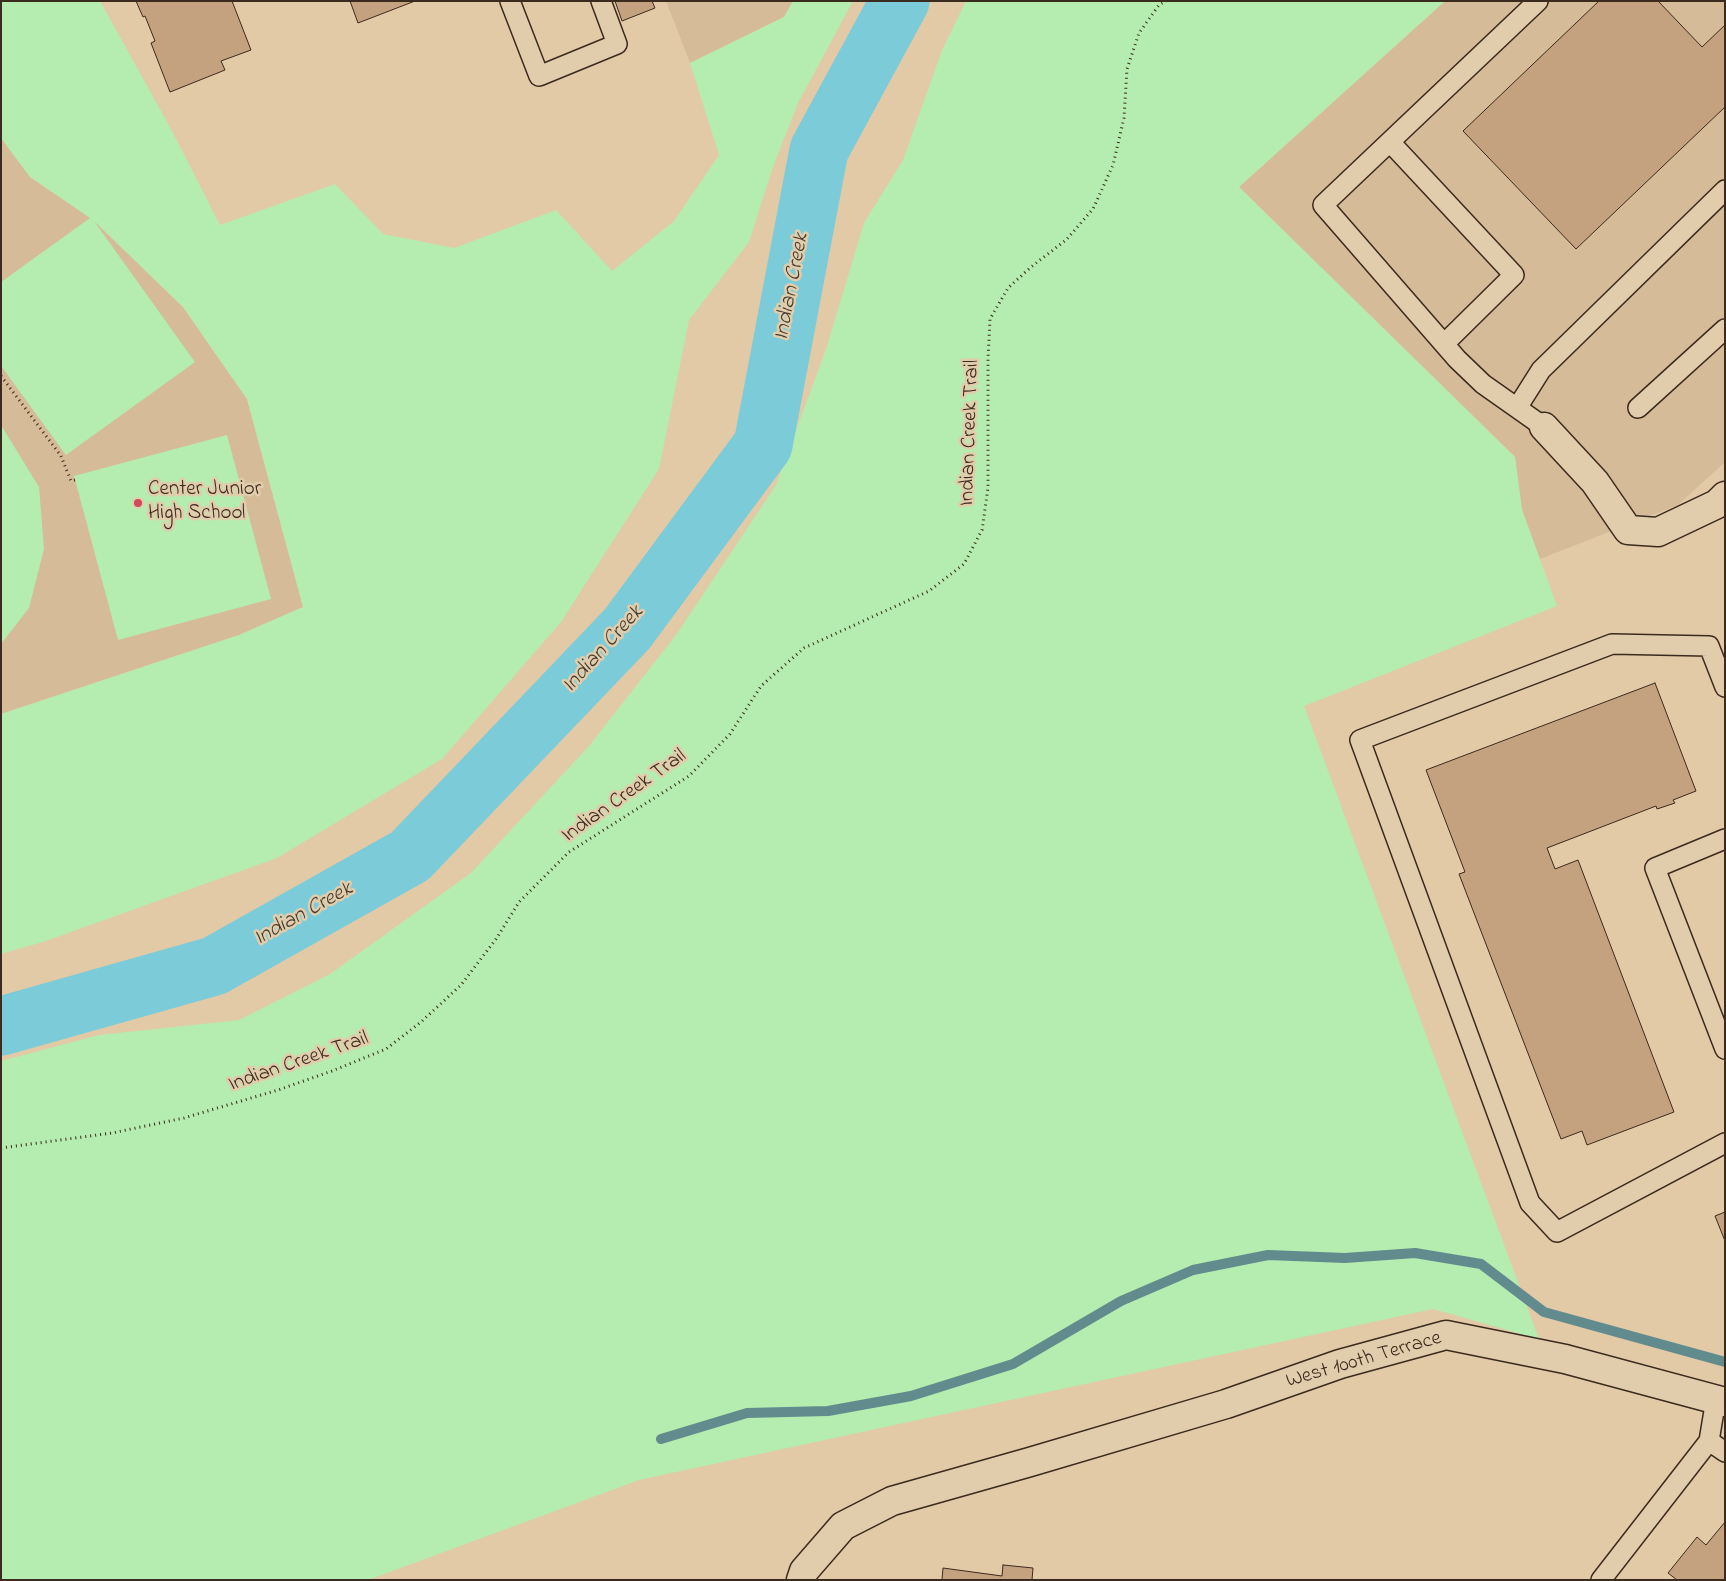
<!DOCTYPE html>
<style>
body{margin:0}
#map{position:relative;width:1726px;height:1581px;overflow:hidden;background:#e2caa7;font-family:"Indie Flower",sans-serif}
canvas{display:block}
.frame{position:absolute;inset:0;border:2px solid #3b2a1e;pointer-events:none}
</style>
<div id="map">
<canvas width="1726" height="1581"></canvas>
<div class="frame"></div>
</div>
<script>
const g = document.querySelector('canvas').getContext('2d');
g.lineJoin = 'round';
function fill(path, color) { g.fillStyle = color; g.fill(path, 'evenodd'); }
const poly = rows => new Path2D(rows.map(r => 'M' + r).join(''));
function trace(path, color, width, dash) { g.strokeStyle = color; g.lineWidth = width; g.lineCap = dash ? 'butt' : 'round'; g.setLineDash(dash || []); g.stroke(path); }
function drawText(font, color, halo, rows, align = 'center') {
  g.font = font + ' "Indie Flower",sans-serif'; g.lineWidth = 5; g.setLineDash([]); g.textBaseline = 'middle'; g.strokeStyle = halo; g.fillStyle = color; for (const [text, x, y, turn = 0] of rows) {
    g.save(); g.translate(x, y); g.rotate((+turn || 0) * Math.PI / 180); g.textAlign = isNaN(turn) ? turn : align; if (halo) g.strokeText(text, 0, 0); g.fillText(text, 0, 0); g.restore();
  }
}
fill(poly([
 [666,1,793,1,784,17,690,63],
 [1445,1,1725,1,1725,462,1678,505,1540,559,1522,510,1515,457,1239,187],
 [1,138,30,177,91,218,183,307,247,399,303,607,239,635,1,714]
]), '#d6bb98');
fill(poly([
 [1,1,100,1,172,131,220,225,335,184,383,234,454,248,556,210,612,271,674,221,719,155,690,63,784,17,793,1,853,1,798,103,773,167,749,242,689,320,659,469,561,622,442,759,277,858,43,942,1,954,1,714,239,635,303,607,247,399,183,307,94,221,195,362,66,455,1,366,1,282,90,218,30,177,1,138],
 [966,1,1445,1,1239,187,1515,457,1522,510,1557,606,1304,706,1539,1339,1433,1309,639,1480,368,1580,1,1580,1,1061,99,1035,239,1020,330,974,471,873,589,746,676,635,776,485,826,349,864,223,903,160,942,50],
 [1,425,39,487,44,549,29,608,1,644],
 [227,435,271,599,118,640,74,476]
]), '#b5ecaf');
trace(poly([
 [661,1439,747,1413,828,1411,911,1396,1013,1364,1121,1301,1193,1270,1268,1255,1345,1258,1415,1253,1481,1264,1544,1312,1725,1362]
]), '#628b8e', 10);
trace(poly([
 [1,1026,214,966,410,856,627,629,763,445,819,150,900,1]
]), '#7ccbd8', 59);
const building = poly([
 [136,1,232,1,251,50,221,61,225,70,170,92,151,43,155,41,145,16,143,17,136,1],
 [350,1,415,1,358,23,350,1],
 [615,1,652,1,655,8,622,21,615,1],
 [1599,1,1658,1,1702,47,1725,25,1725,107,1576,249,1463,131,1599,1],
 [1655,683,1696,791,1673,800,1675,803,1657,809,1656,806,1547,848,1555,869,1578,860,1674,1112,1587,1145,1582,1131,1561,1139,1459,874,1465,872,1426,770,1655,683],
 [1725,1212,1725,1241,1715,1216,1725,1212],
 [1725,1522,1725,1580,1677,1580,1668,1573,1697,1537,1706,1545,1725,1522],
 [1003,1565,1033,1568,1032,1580,942,1580,943,1568,1002,1576,1003,1565]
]);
fill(building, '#c4a27f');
trace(building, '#3b2a1e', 1);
const lane = poly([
 [510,1,539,76,617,44,601,1],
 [1538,1,1323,205,1457,359,1483,384,1544,427],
 [1390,142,1514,275,1444,344],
 [1517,408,1541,370,1725,190],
 [1638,408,1725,329],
 [1725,687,1709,646,1612,644,1360,740,1530,1203,1557,1232,1725,1143],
 [1725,839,1655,868,1725,1049],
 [1709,1441,1725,1452],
 [1601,1580,1709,1441,1716,1399]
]);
const street = poly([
 [1544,427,1595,482,1628,530,1658,532,1717,504,1725,496],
 [801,1580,804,1571,843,1526,892,1501,1030,1462,1226,1404,1340,1364,1446,1335,1565,1359,1725,1402]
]);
trace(lane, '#3b2a1e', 22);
trace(street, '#3b2a1e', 31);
trace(poly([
 [1,376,61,456,71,481,75,480],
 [1,1148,112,1133,184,1118,278,1090,332,1071,386,1049,421,1022,461,985,496,939,519,902,569,852,689,776,730,734,761,686,804,648,929,591,964,564,982,530,988,488,988,359,990,319,1008,288,1031,267,1066,240,1093,209,1113,165,1124,118,1127,69,1139,33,1159,5,1166,1]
]), '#3b2a1e', 3, [1, 4]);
trace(lane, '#e1cdab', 19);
trace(street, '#e1cdab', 28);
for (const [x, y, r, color] of [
 [138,503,5,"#d1495b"]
]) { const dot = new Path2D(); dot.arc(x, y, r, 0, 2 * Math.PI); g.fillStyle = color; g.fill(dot); trace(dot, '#e1cdab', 2); }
drawText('21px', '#3b2a1e', '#e1cdab', [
 ["Indian Creek Trail",971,433,-88],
 ["Indian Creek Trail",625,797,-35],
 ["Indian Creek Trail",299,1063,-19],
 ["West 100th Terrace",1364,1361,-16]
]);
drawText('21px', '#3b2a1e', '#e1cdab', [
 ["Center Junior",148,491],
 ["High School",148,515]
], 'left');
drawText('italic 22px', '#423a31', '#e1cdab', [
 ["Indian Creek",793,287,-79],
 ["Indian Creek",604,650,-48],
 ["Indian Creek",304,915,-29]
]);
</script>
